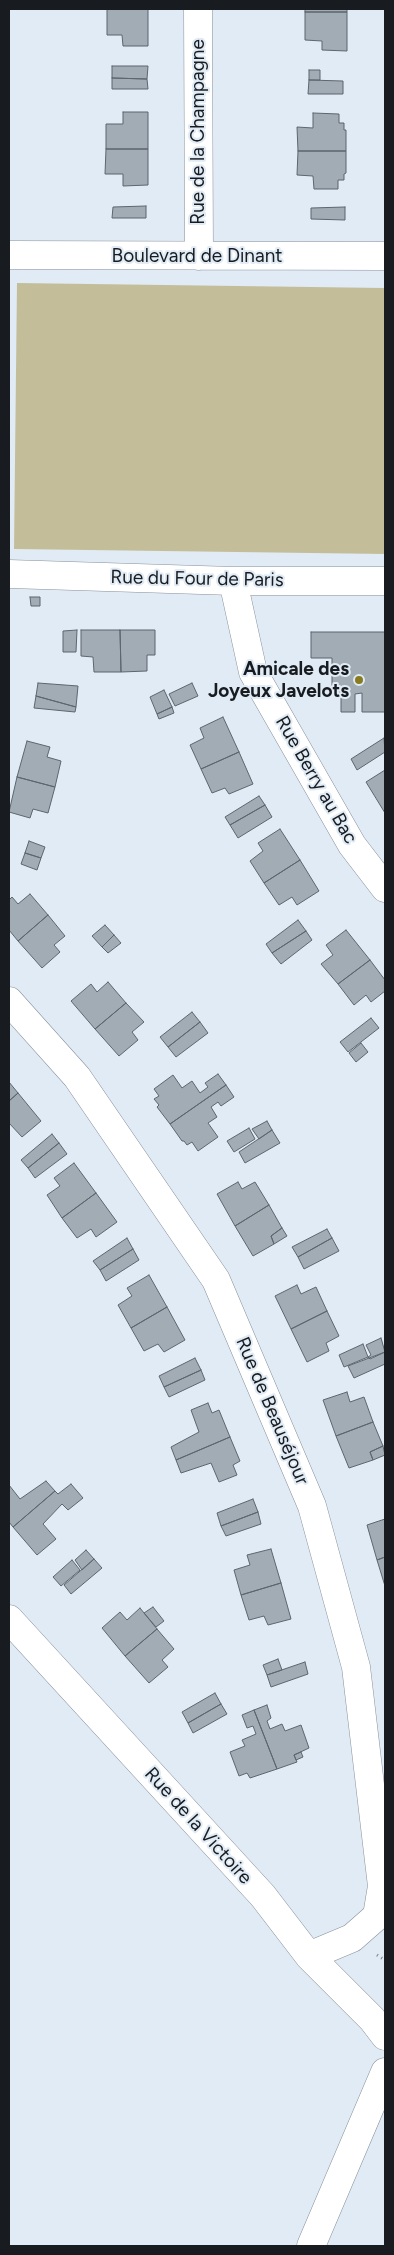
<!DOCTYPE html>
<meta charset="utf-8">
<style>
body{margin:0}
#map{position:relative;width:394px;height:2255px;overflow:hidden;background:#e1ebf5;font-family:Figtree,sans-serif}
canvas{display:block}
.frame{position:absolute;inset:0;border:10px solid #181c20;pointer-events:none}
</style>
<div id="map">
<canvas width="394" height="2255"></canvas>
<div class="frame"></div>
</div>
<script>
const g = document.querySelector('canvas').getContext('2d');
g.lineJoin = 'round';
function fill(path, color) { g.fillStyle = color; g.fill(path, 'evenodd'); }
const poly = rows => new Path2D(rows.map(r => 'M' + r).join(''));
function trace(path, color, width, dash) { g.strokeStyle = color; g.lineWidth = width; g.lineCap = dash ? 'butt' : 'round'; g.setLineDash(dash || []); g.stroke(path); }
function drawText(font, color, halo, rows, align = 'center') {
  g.font = font + ' Figtree,sans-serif'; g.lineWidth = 4; g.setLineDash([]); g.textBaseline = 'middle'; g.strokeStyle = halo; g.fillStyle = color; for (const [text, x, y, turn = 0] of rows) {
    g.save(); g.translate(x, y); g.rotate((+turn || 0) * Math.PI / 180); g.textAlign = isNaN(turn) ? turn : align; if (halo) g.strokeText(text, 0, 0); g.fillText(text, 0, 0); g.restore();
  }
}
fill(poly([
 [17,283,385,288,385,554,14,549]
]), '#c3be99');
const building = poly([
 [107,9,148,9,148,46,123,46,122,35,107,35,107,9],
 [305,9,347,9,347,12,305,12,305,9],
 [305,12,347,12,347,51,322,50,322,41,305,40,305,12],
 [112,66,148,66,147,79,112,78,112,66],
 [309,70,320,70,320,80,309,80,309,70],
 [112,78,147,79,148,89,112,89,112,78],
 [309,80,343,81,343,94,308,94,309,80],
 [123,112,148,112,148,149,106,149,106,124,123,124,123,112],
 [313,113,339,114,339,123,344,123,344,130,346,130,346,151,298,151,297,127,313,128,313,113],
 [106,149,148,149,148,185,123,186,123,174,105,174,106,149],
 [298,151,346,151,346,173,344,174,344,180,338,180,338,189,314,189,313,176,297,175,298,151],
 [146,206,146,218,112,218,113,207,146,206],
 [345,207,345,220,311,219,311,208,345,207],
 [30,597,40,597,40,606,31,606,30,597],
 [77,630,76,652,63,652,63,631,77,630],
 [81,630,120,630,121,672,94,672,93,657,81,656,81,630],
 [120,630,155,630,155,655,147,655,147,671,121,672,120,630],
 [311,632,385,632,385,712,362,712,362,693,355,694,355,712,341,712,341,693,332,693,332,658,311,658,311,632],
 [38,683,78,686,76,707,36,696,38,683],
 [192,683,198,696,175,706,169,694,192,683],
 [164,690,172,707,157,714,150,697,164,690],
 [36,696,76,707,75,712,34,708,36,696],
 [172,707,174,713,159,719,157,714,172,707],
 [223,717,239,752,201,769,190,745,204,738,200,728,223,717],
 [384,738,385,752,357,770,351,759,384,738],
 [27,741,50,747,47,757,61,761,55,787,17,777,27,741],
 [239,752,253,784,229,794,225,788,212,793,201,769,239,752],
 [385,770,385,813,366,782,385,770],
 [17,777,55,787,48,813,33,809,30,818,9,812,17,777],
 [259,796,265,805,230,825,225,817,259,796],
 [265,805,272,817,238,838,230,825,265,805],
 [280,829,300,860,264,883,250,861,263,851,258,843,280,829],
 [29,841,45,847,41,858,25,853,29,841],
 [25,853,41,858,37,870,21,864,25,853],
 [300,860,319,891,297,905,292,897,279,905,264,883,300,860],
 [30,894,48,915,18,941,9,930,9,900,12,897,18,904,30,894],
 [48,915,65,936,54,945,60,952,42,968,18,941,48,915],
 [298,920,306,931,272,953,266,944,298,920],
 [105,925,114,935,102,947,92,936,105,925],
 [346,930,370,960,338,984,321,964,333,955,326,945,346,930],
 [306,931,312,940,281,964,272,953,306,931],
 [114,935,121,943,108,953,102,947,114,935],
 [370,960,385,980,385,991,371,1002,366,995,354,1005,338,984,370,960],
 [108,982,126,1003,95,1029,71,1001,91,984,97,992,108,982],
 [126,1003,144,1022,132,1032,138,1040,119,1056,95,1029,126,1003],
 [192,1012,200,1022,168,1047,160,1037,192,1012],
 [371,1018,379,1028,348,1052,340,1042,371,1018],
 [200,1022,208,1033,176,1057,168,1047,200,1022],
 [361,1043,368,1052,356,1062,349,1053,361,1043],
 [218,1074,226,1085,170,1124,157,1107,159,1105,154,1099,159,1096,154,1089,173,1075,182,1088,192,1081,200,1093,208,1087,205,1083,218,1074],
 [9,1082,18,1093,9,1101,9,1082],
 [226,1085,234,1097,221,1106,218,1102,211,1107,217,1117,208,1123,218,1137,198,1151,192,1142,187,1145,184,1141,182,1141,170,1124,226,1085],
 [18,1093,41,1121,22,1137,9,1123,9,1101,18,1093],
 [267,1121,272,1130,259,1139,252,1129,267,1121],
 [249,1128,255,1139,234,1152,227,1141,249,1128],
 [272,1130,280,1143,245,1163,239,1152,272,1130],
 [52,1134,59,1143,28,1168,21,1160,52,1134],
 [59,1143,67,1154,35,1178,28,1168,59,1143],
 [74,1163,96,1193,62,1218,47,1195,60,1186,54,1178,74,1163],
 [238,1182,242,1189,255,1182,269,1205,235,1226,217,1194,238,1182],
 [96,1193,117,1222,96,1237,91,1229,77,1238,62,1218,96,1193],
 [269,1205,282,1228,271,1236,274,1244,253,1256,235,1226,269,1205],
 [282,1228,287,1236,274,1244,271,1236,282,1228],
 [327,1229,332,1238,298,1257,292,1247,327,1229],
 [127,1238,133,1249,100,1270,93,1261,127,1238],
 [332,1238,339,1251,304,1269,298,1257,332,1238],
 [133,1249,139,1260,106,1281,100,1270,133,1249],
 [149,1275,167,1307,131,1328,118,1305,132,1296,127,1288,149,1275],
 [297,1285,301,1294,316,1287,327,1311,291,1329,275,1296,297,1285],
 [167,1307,185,1340,164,1352,158,1344,144,1351,131,1328,167,1307],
 [327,1311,339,1336,326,1343,329,1351,307,1362,291,1329,327,1311],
 [381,1338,385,1352,370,1359,368,1357,371,1355,366,1345,381,1338],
 [363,1344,368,1357,344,1367,339,1355,363,1344],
 [385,1352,385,1364,354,1378,348,1366,385,1352],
 [195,1358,201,1370,164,1387,159,1376,195,1358],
 [201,1370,205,1380,169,1397,164,1387,201,1370],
 [347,1392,350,1402,364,1397,373,1422,336,1436,323,1400,347,1392],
 [208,1403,212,1413,219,1410,230,1437,176,1460,171,1447,199,1432,191,1410,208,1403],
 [373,1422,383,1446,370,1452,373,1460,349,1468,336,1436,373,1422],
 [230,1437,240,1461,233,1465,237,1475,219,1482,211,1463,181,1473,176,1460,230,1437],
 [383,1446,385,1455,373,1460,370,1452,383,1446],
 [46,1481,55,1491,13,1527,9,1522,9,1485,20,1499,46,1481],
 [71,1484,83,1498,68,1510,62,1504,43,1524,56,1539,37,1555,13,1527,55,1491,58,1494,71,1484],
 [253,1499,258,1512,221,1526,217,1513,253,1499],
 [258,1512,261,1524,226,1536,221,1526,258,1512],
 [385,1519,385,1557,377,1560,367,1525,385,1519],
 [271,1549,281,1583,241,1595,234,1570,250,1565,247,1555,271,1549],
 [86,1550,94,1559,82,1570,75,1560,86,1550],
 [385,1557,385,1586,377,1560,385,1557],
 [94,1559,102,1568,71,1594,64,1585,94,1559],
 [72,1560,80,1570,61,1586,53,1577,72,1560],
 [281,1583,291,1619,268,1625,264,1616,249,1620,241,1595,281,1583],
 [153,1607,164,1621,156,1627,144,1613,153,1607],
 [140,1608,157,1629,125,1656,102,1628,120,1612,127,1620,140,1608],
 [157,1629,174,1649,162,1660,168,1667,149,1683,125,1656,157,1629],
 [278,1659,282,1670,267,1675,263,1665,278,1659],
 [305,1662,308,1674,271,1687,267,1675,305,1662],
 [215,1693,221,1704,188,1723,182,1712,215,1693],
 [221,1704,227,1714,193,1733,188,1723,221,1704],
 [267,1705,271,1718,267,1721,270,1729,282,1724,285,1731,301,1725,309,1748,294,1755,297,1762,277,1769,254,1710,267,1705],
 [254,1710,277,1769,250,1778,247,1773,239,1776,230,1752,245,1746,242,1740,256,1734,253,1726,247,1728,242,1715,254,1710],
 [301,1752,303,1757,296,1760,294,1755,301,1752]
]);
fill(building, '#a2acb5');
trace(building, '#5d656e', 1);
const street = poly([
 [198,9,199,256],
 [9,255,385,256],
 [9,574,233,581,385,581],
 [233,581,253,672,352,845,385,888],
 [9,1001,77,1077,216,1280,312,1506,356,1667,382,1886,377,1916,352,1938,309,1956],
 [9,1619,263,1896,309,1956,372,2019,385,2036]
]);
const secondary = poly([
 [311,2246,385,2072]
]);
trace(street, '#87919a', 29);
trace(secondary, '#87919a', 29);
trace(poly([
 [377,1955,385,1960]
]), '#787f86', 3, [1, 4]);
trace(street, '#fff', 28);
trace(secondary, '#fff', 28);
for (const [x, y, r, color] of [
 [359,680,5,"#887b20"]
]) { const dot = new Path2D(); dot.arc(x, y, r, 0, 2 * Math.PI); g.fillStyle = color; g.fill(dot); trace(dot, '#e1ebf5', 2); }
drawText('19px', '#181c20', '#e1ebf5', [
 ["Rue de la Champagne",198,132,-90],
 ["Boulevard de Dinant",197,256],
 ["Rue du Four de Paris",197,579,1],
 ["Rue Berry au Bac",316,780,60],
 ["Rue de Beauséjour",272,1411,67],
 ["Rue de la Victoire",198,1826,48]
]);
drawText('bold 19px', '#181c20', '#e1ebf5', [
 ["Amicale des",349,669],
 ["Joyeux Javelots",349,691]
], 'right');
</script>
